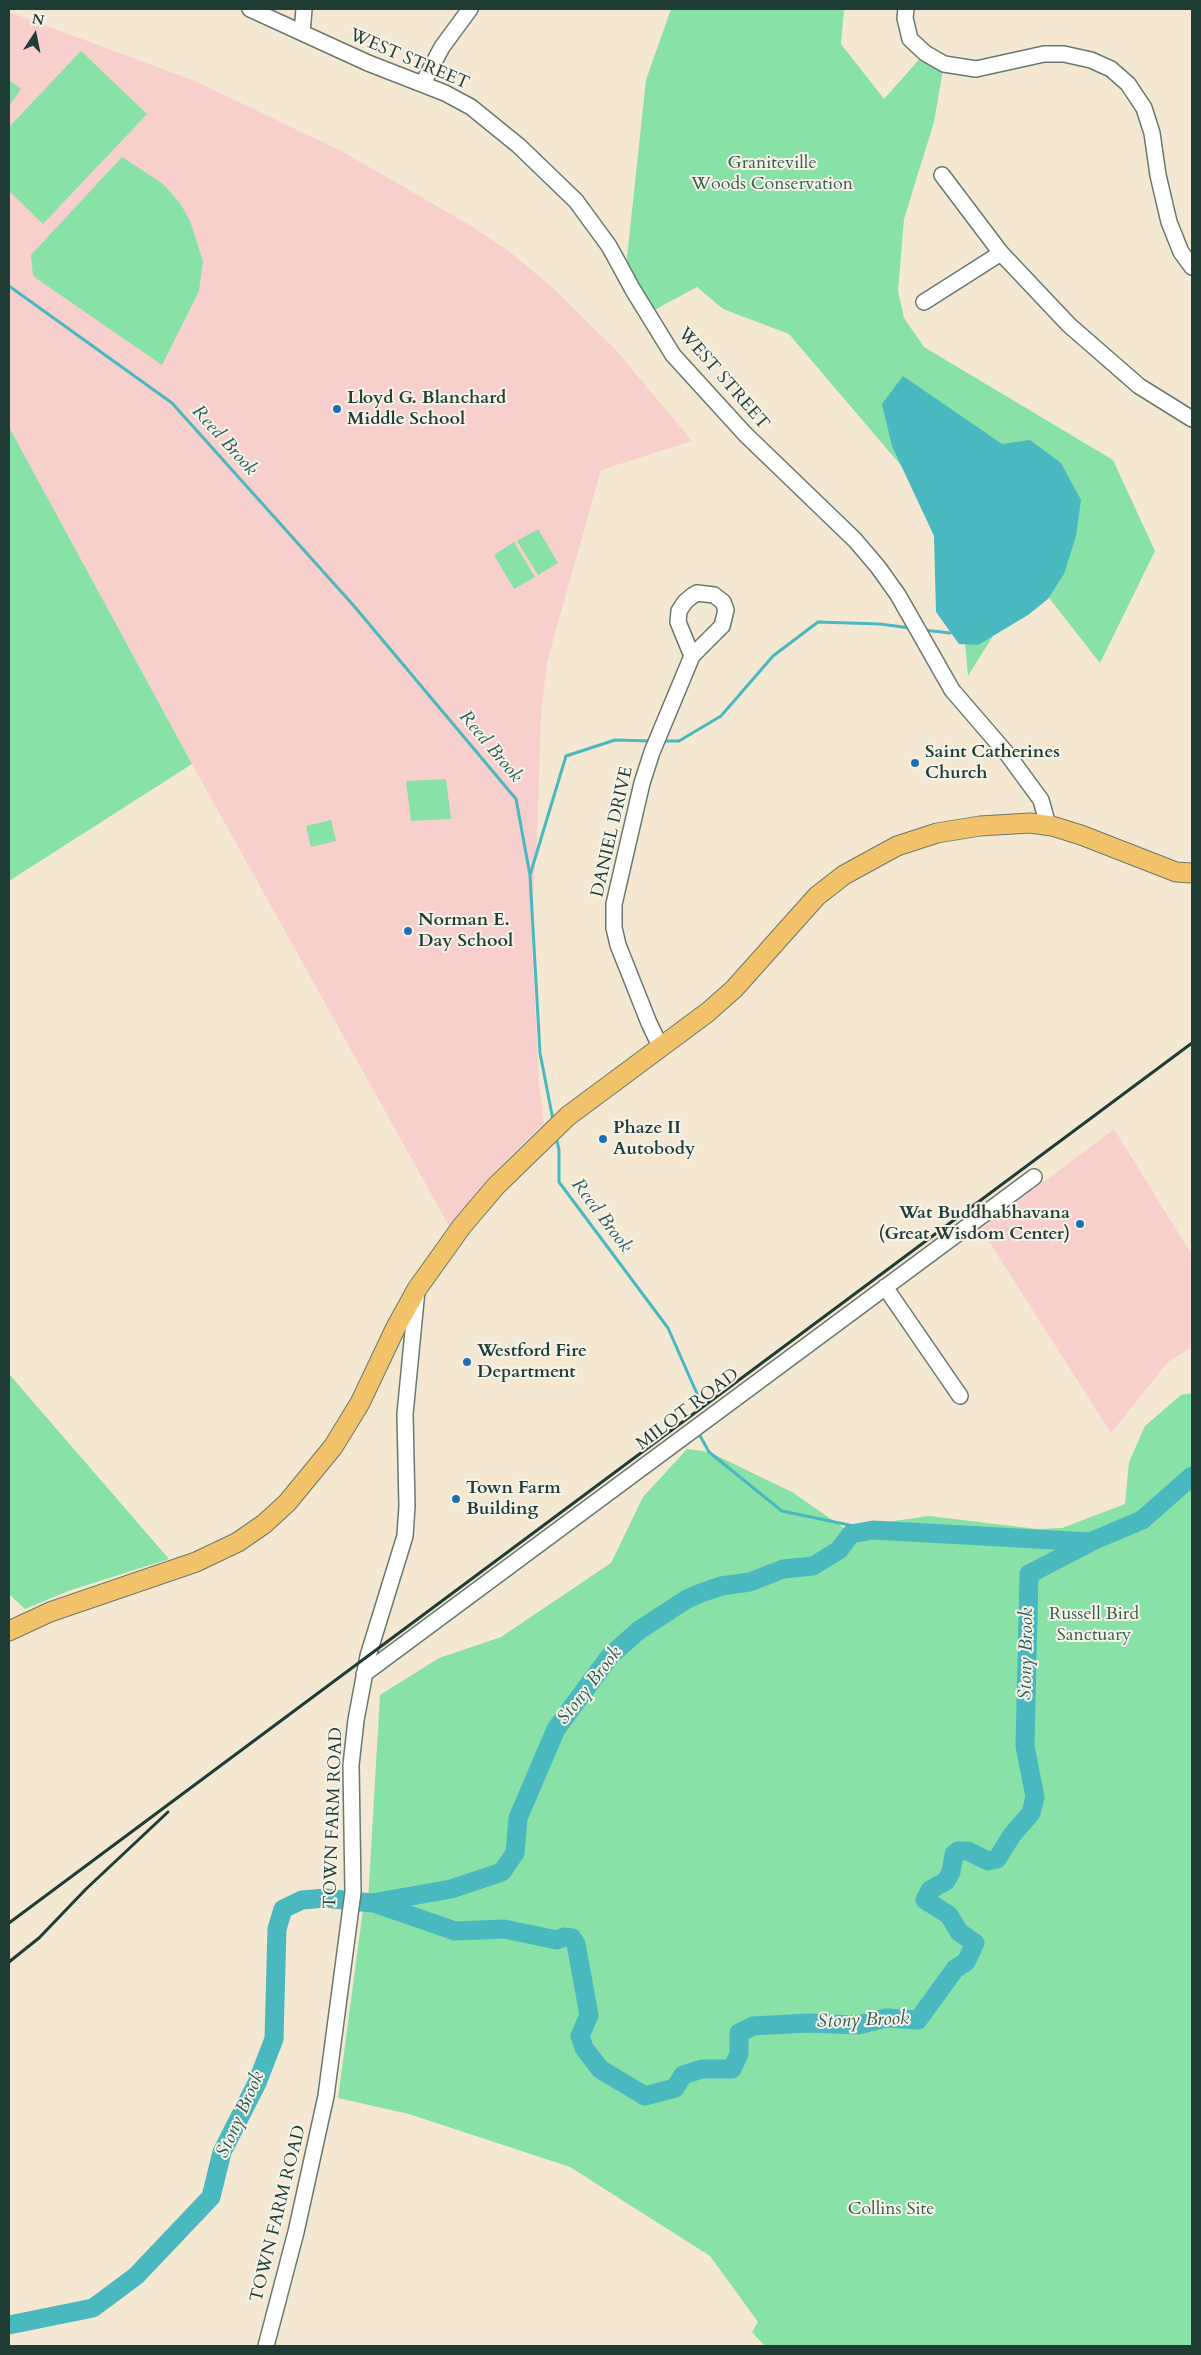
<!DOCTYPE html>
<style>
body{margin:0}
#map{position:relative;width:1201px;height:2355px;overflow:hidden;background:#f4e8d3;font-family:Cardo,serif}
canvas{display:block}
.frame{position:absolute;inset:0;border:10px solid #1f3d34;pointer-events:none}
.north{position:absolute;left:10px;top:10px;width:50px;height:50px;-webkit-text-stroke:4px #f7f3e8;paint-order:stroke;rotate:11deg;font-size:14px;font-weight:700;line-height:20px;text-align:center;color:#1f3d34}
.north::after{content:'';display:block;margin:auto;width:18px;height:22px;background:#1f3d34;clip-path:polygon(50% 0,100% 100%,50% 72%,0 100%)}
</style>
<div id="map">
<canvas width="1201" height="2355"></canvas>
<div class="frame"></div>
<div class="north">N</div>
</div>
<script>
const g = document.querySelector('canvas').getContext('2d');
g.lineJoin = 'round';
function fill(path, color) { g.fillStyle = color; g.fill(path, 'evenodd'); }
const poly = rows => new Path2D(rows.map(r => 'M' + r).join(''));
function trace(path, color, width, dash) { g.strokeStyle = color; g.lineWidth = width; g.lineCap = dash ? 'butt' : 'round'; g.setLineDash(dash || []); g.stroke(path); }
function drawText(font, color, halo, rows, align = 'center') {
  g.font = font + ' Cardo,serif'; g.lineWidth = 4; g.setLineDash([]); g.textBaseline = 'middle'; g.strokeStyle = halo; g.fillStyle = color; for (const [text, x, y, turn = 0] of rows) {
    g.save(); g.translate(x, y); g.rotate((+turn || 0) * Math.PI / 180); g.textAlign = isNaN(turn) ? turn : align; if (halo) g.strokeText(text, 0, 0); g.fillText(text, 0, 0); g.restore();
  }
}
fill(poly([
 [9,12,195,81,343,152,473,227,514,255,556,291,615,349,692,441,601,470,547,662,541,715,537,840,531,923,539,1085,544,1123,495,1171,449,1226,192,764,9,427],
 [1114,1129,1192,1255,1192,1347,1168,1362,1111,1433,981,1229]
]), '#f7d0cd');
fill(poly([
 [671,9,844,9,841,44,884,99,925,53,944,64,934,122,904,219,898,291,904,318,924,347,1113,460,1155,551,1100,663,1031,575,968,676,955,529,789,334,723,309,697,287,647,314,625,276,646,80],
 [81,51,147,114,43,224,9,191,9,127],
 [9,80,21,89,9,106],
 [122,157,163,184,180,203,190,221,203,261,199,291,162,365,33,276,31,255],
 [9,427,192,764,9,881],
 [538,529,558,563,538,575,517,541],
 [514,542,535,577,514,589,494,555],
 [446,779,451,819,411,821,406,781],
 [331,820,336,841,311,847,306,826],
 [9,1374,169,1559,68,1591,25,1609,9,1594],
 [1192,1393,1192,2346,765,2346,752,2332,758,2322,710,2256,570,2167,409,2114,338,2098,364,1902,368,1902,380,1695,439,1658,501,1637,611,1563,643,1497,687,1449,709,1452,792,1492,844,1528,929,1516,1037,1529,1062,1528,1125,1504,1129,1462,1145,1426,1181,1395]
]), '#88e1a6');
fill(poly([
 [903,376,1002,444,1030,440,1061,463,1081,500,1076,536,1064,574,1048,599,1028,615,978,645,959,644,936,612,934,536,892,446,882,404]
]), '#49b9bf');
trace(poly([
 [9,286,172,403,354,606,516,799,530,875,540,1053,553,1120],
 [924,630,950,633],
 [662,741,679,741,721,716,773,656,818,622,880,624,910,628],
 [530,875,566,756,615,740,651,741],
 [556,1136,559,1150,559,1182,668,1328,698,1396],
 [699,1434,709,1452,782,1511,873,1530]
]), '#49b9bf', 3);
trace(poly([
 [374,1903,455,1931,504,1929,557,1940,564,1937,572,1938,576,1944,589,2015,580,2036,584,2048,600,2069,645,2096,675,2088,683,2075,702,2069,732,2069,739,2054,739,2033,753,2026,808,2023,858,2025,886,2018,918,2020,955,1969,966,1962,975,1943,959,1932,949,1915,925,1900,930,1890,946,1881,951,1872,954,1854,958,1851,968,1851,988,1861,997,1859,1012,1835,1031,1813,1035,1797,1025,1746,1029,1574,1089,1543],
 [9,2325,93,2308,136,2276,211,2197,222,2152,257,2083,274,2039,277,1929,283,1909,302,1900,325,1898,372,1903,451,1889,502,1872,515,1853,518,1818,556,1729,610,1656,638,1631,687,1599,701,1593,721,1586,750,1582,783,1569,813,1566,839,1550,851,1534,873,1530,1090,1542,1142,1520,1192,1476]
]), '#49b9bf', 19);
const minor = poly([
 [250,9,368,63,445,93,471,107,519,146,576,201,609,246,633,290,673,355,745,434,855,540,878,567,898,595,952,690,1008,755,1041,800,1048,825],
 [906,9,905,18,910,39,925,53,944,64,976,69,1044,54,1064,54,1091,60,1111,69,1128,84,1144,108,1152,133,1158,175,1169,222,1181,252,1192,267],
 [302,33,304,9],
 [423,83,442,47,470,9],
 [942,175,1001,253,1069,325,1139,386,1192,419],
 [924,302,1001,253],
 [660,1046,649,1023,618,945,614,928,614,904,642,783,652,752,692,656,678,622,679,611,685,602,692,596,697,593,714,595,723,602,726,610,722,626,692,656],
 [885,1287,960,1396],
 [364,1674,1034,1177],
 [266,2346,296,2232,326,2096,353,1892,351,1765,356,1720,368,1656,405,1536,407,1506,405,1414,417,1290]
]);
const major = poly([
 [9,1631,50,1612,196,1562,238,1542,264,1524,287,1503,333,1447,360,1403,396,1327,417,1289,462,1226,496,1186,568,1116,708,1012,734,989,817,896,844,875,897,846,937,833,980,826,1030,823,1052,826,1081,835,1176,872,1192,873]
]);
trace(minor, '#6a796c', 18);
trace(major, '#6a796c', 21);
trace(minor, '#fff', 15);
trace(major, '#f2c36a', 19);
trace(poly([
 [9,1923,1192,1043],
 [9,1962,39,1938,86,1889,168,1812]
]), '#1f3d34', 3);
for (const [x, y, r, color] of [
 [337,409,5,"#1f6fb2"],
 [915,763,5,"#1f6fb2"],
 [408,931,5,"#1f6fb2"],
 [603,1139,5,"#1f6fb2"],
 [1080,1224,5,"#1f6fb2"],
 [467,1362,5,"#1f6fb2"],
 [456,1499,5,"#1f6fb2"]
]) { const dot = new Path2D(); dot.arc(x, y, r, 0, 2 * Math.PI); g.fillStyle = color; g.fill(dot); trace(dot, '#f7f3e8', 2); }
drawText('18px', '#1f3d34', '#f7f3e8', [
 ["WEST STREET",409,60,23],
 ["WEST STREET",723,379,49],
 ["DANIEL DRIVE",613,832,-77],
 ["MILOT ROAD",688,1410,-37],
 ["TOWN FARM ROAD",334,1818,-88],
 ["TOWN FARM ROAD",279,2214,-76]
]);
drawText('18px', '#345e4b', '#f7f3e8', [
 ["Graniteville",772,164],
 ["Woods Conservation",772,185],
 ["Russell Bird",1094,1615],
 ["Sanctuary",1094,1636],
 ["Collins Site",891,2210]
]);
drawText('bold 18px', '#1f3d34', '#f7f3e8', [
 ["Lloyd G. Blanchard",347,399],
 ["Middle School",347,420],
 ["Saint Catherines",925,753],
 ["Church",925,774],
 ["Norman E.",418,921],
 ["Day School",418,942],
 ["Phaze II",613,1129],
 ["Autobody",613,1150],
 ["Wat Buddhabhavana",1070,1214,"right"],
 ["(Great Wisdom Center)",1070,1235,"right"],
 ["Westford Fire",477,1352],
 ["Department",477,1373],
 ["Town Farm",466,1489],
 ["Building",466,1510]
], 'left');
drawText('italic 19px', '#2a5c57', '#f7f3e8', [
 ["Reed Brook",224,441,48],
 ["Reed Brook",490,747,50],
 ["Reed Brook",601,1216,53],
 ["Stony Brook",1027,1654,-89],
 ["Stony Brook",590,1686,-52],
 ["Stony Brook",863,2021,-2],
 ["Stony Brook",241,2115,-66]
]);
</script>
